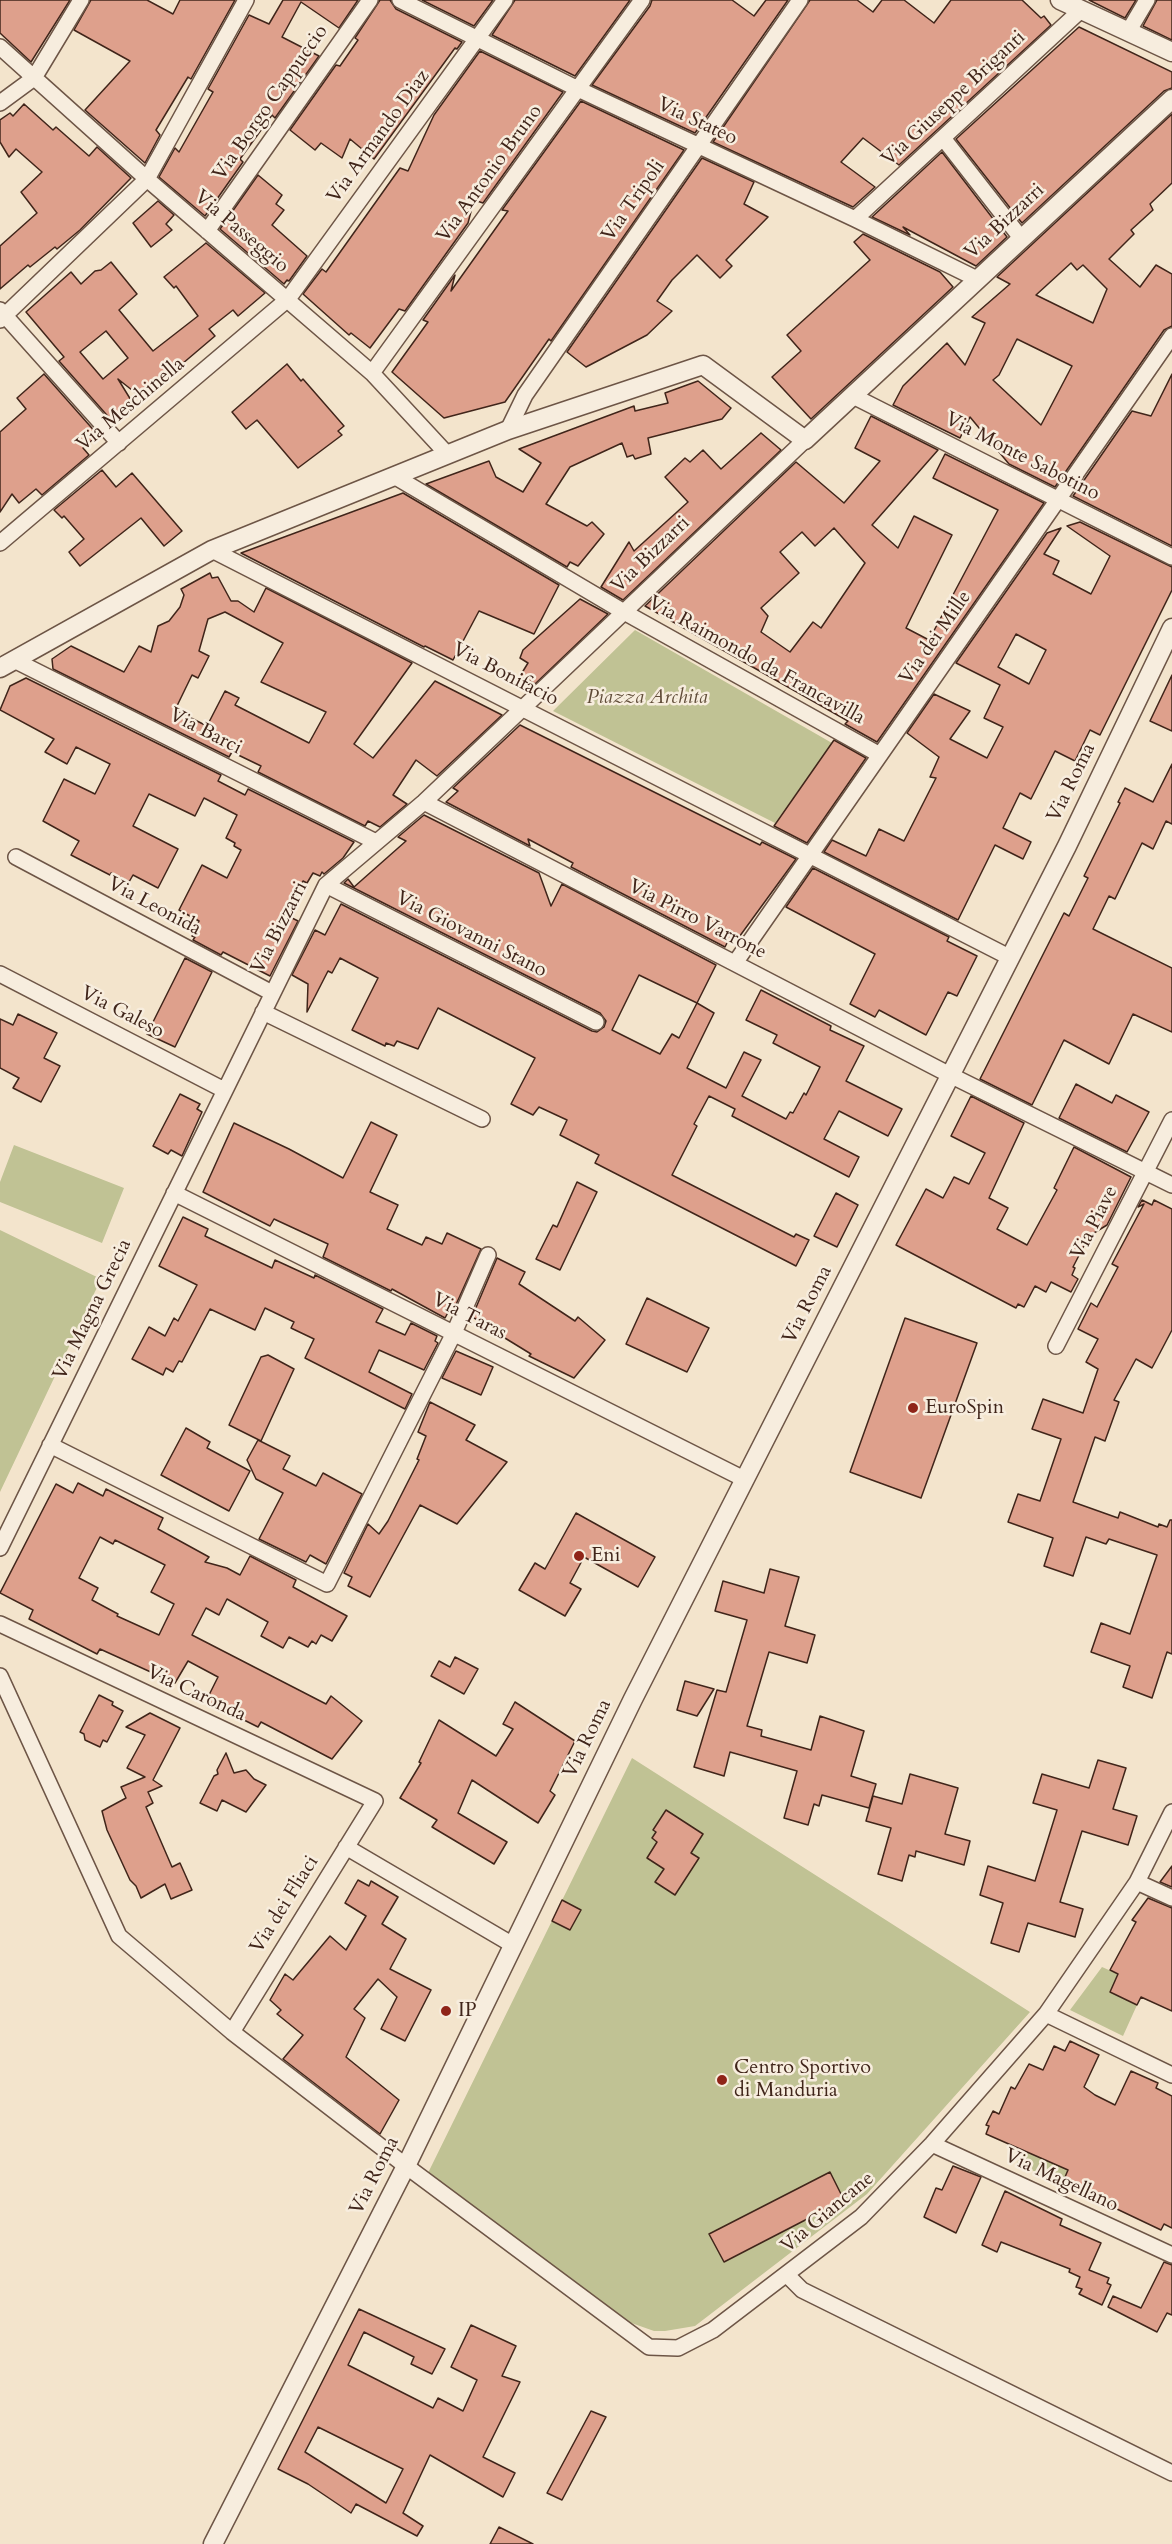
<!DOCTYPE html>
<style>
body{margin:0}
canvas{display:block;background:#f3e4cc}
</style>
<canvas width="1172" height="2544"></canvas>
<script>
const g = document.querySelector('canvas').getContext('2d');
g.lineJoin = 'round';
function fill(path, color) { g.fillStyle = color; g.fill(path, 'evenodd'); }
const poly = rows => new Path2D(rows.map(r => 'M' + r).join(''));
function trace(path, color, width, dash) { g.strokeStyle = color; g.lineWidth = width; g.lineCap = dash ? 'butt' : 'round'; g.setLineDash(dash || []); g.stroke(path); }
function drawText(font, color, halo, rows, align = 'center') {
  g.font = font + ' Cardo,serif'; g.lineWidth = 5; g.setLineDash([]); g.textBaseline = 'middle'; g.strokeStyle = halo; g.fillStyle = color; for (const [text, x, y, turn = 0] of rows) {
    g.save(); g.translate(x, y); g.rotate((+turn || 0) * Math.PI / 180); g.textAlign = isNaN(turn) ? turn : align; if (halo) g.strokeText(text, 0, 0); g.fillText(text, 0, 0); g.restore();
  }
}
fill(poly([
 [635,630,832,743,775,823,553,711],
 [14,1145,124,1188,102,1243,0,1202,0,1182],
 [0,1230,101,1279,0,1492],
 [632,1758,1030,2012,867,2194,695,2326,665,2331,654,2331,623,2320,427,2175],
 [1102,1967,1118,1974,1110,1992,1137,2005,1123,2036,1070,2010],
 [1030,2135,1068,2170,1061,2184,1017,2163]
]), '#c0c294');
const building = poly([
 [0,0,70,0,31,62,0,33,0,0],
 [91,0,147,0,173,14,180,0,235,0,191,79,188,77,156,130,160,135,145,163,85,110,130,61,74,30,91,0],
 [283,0,358,0,339,28,301,2,282,37,319,56,275,118,272,115,240,159,243,162,205,216,159,177,175,148,179,152,213,92,208,89,249,15,269,24,283,0],
 [380,0,390,0,396,9,462,42,457,49,455,48,374,159,350,139,342,158,321,143,315,150,290,130,336,65,340,66,358,40,355,38,380,0],
 [422,0,493,0,474,26,422,0],
 [515,0,630,0,575,76,492,35,515,0],
 [652,0,732,0,754,16,766,0,788,0,695,133,592,85,650,6,652,0],
 [810,0,857,0,873,12,882,0,904,0,934,23,951,0,1022,0,1041,18,1044,16,1051,25,899,165,863,138,841,162,875,187,853,207,713,142,810,0],
 [1089,0,1136,0,1125,18,1089,0],
 [1157,0,1172,0,1172,40,1143,26,1157,0],
 [1079,27,1172,72,1172,88,1164,91,1022,223,956,139,1079,27],
 [480,51,563,92,483,203,474,200,468,223,405,311,399,309,370,348,351,333,349,335,303,294,322,269,326,272,400,168,408,171,434,115,480,51],
 [581,101,684,150,551,341,549,339,505,402,444,418,392,372,428,322,423,320,455,275,451,291,508,211,502,210,581,101],
 [24,104,53,130,56,127,89,156,97,147,131,178,80,230,57,249,55,247,30,267,28,265,0,289,0,246,37,213,21,192,42,172,16,149,9,157,0,142,0,120,10,113,13,116,24,104],
 [1172,114,1172,183,1150,204,1153,210,1131,230,1134,234,1109,259,1140,287,1156,265,1172,274,1172,326,1164,330,1055,487,1009,464,970,417,960,438,893,405,903,386,947,343,965,365,985,323,972,317,1010,284,997,277,1172,114],
 [1071,263,1077,270,1083,265,1107,289,1093,323,1036,295,1071,263],
 [1017,339,1072,366,1041,425,993,380,999,375,1017,339],
 [942,152,1007,237,976,266,903,227,910,235,872,217,942,152],
 [702,158,754,182,744,204,768,217,726,260,732,266,720,278,697,255,672,280,657,301,672,311,647,335,586,367,567,352,702,158],
 [258,175,282,195,276,204,284,210,272,225,307,256,289,281,287,280,284,284,220,229,258,175],
 [158,201,174,215,166,224,172,230,151,247,133,223,158,201],
 [863,234,940,272,953,287,811,419,772,377,801,351,787,335,870,260,854,242,863,234],
 [206,243,265,293,238,316,233,310,209,329,215,336,142,398,118,379,134,405,113,422,59,361,64,357,26,312,71,272,81,284,95,271,101,270,111,262,137,294,119,310,153,351,198,316,176,286,174,288,164,277,206,243],
 [106,331,128,358,103,379,80,352,106,331],
 [287,364,301,381,303,379,344,426,338,431,342,435,298,468,257,420,246,429,232,412,287,364],
 [44,374,98,435,83,448,89,455,42,495,36,489,19,503,12,494,0,512,0,432,26,409,17,398,44,374],
 [1172,374,1172,546,1073,496,1132,411,1151,416,1172,374],
 [698,381,731,408,722,419,648,438,651,454,635,459,633,455,627,457,622,443,570,467,546,504,587,526,592,522,604,534,578,566,570,562,567,567,426,484,489,461,496,477,523,492,541,463,519,449,634,406,635,411,668,403,665,393,698,381],
 [871,416,938,450,872,525,898,548,914,516,952,535,906,628,929,640,998,510,933,478,945,454,1044,503,877,742,845,724,848,721,645,606,796,462,844,503,880,461,855,448,871,416],
 [834,528,865,563,821,628,813,622,790,652,761,632,768,616,761,608,799,573,780,552,802,532,815,546,834,528],
 [761,433,781,450,623,600,601,587,629,542,634,551,688,502,665,477,685,458,690,462,703,450,721,469,761,433],
 [102,470,116,487,132,473,182,531,164,546,141,518,80,566,69,552,84,539,64,516,62,518,54,510,102,470],
 [403,493,559,585,534,634,479,611,453,660,425,646,424,647,241,553,403,493],
 [1080,522,1172,567,1172,590,1100,735,1090,730,1075,761,1055,751,1031,799,1020,793,1003,828,1031,842,1023,859,995,845,958,920,824,852,832,840,866,856,879,829,904,841,936,778,930,777,939,757,907,733,934,694,970,711,950,739,987,758,1003,727,984,718,1000,685,956,663,1047,533,1061,528,1044,554,1059,561,1053,574,1091,594,1110,556,1067,526,1080,522],
 [1016,634,1046,650,1029,684,998,667,1016,634],
 [210,573,212,578,218,577,231,601,238,601,254,612,266,588,412,663,354,744,373,758,435,681,502,715,437,776,416,760,393,795,407,804,380,827,368,821,365,826,258,772,261,766,232,752,229,757,53,669,52,659,71,646,124,672,139,646,151,652,158,626,169,621,180,607,184,595,181,589,210,573],
 [225,612,283,643,261,682,326,712,309,743,235,705,239,698,225,691,207,726,175,710,192,675,198,678,209,656,199,651,208,619,225,612],
 [580,599,608,614,535,684,520,676,528,663,520,658,523,650,580,599],
 [1172,675,1172,731,1150,721,1172,675],
 [26,678,221,775,218,781,245,795,248,789,354,842,343,858,324,874,322,872,320,876,313,873,307,883,303,881,286,915,298,921,270,976,223,952,221,955,193,940,195,937,192,936,199,921,179,910,202,865,227,878,241,850,234,846,235,843,226,838,237,815,204,798,195,816,149,794,133,826,178,849,158,888,133,875,129,882,111,873,110,875,71,855,79,841,43,821,64,779,95,794,110,764,76,747,67,764,45,752,54,739,0,710,10,686,26,678],
 [520,725,760,845,762,842,796,859,734,944,728,941,725,947,571,867,573,863,528,839,530,846,446,802,458,791,453,788,520,725],
 [834,740,866,758,807,843,774,826,834,740],
 [1172,764,1172,824,1166,821,1153,849,1142,843,1115,899,1109,896,1093,929,1172,968,1172,1032,1133,1014,1109,1064,1064,1040,1032,1105,980,1079,1064,913,1069,916,1088,878,1084,876,1120,803,1118,802,1125,788,1153,802,1172,764],
 [424,815,539,873,551,906,562,884,716,965,697,1003,639,975,612,1030,660,1054,672,1034,679,1038,697,1003,714,1013,687,1068,726,1088,744,1052,761,1060,742,1096,786,1119,790,1112,793,1113,804,1093,806,1095,820,1067,773,1043,777,1035,746,1020,761,990,831,1026,830,1030,864,1046,846,1081,902,1109,888,1136,839,1111,824,1139,859,1157,849,1177,732,1116,735,1109,709,1096,694,1124,697,1126,672,1175,794,1237,796,1234,809,1240,796,1266,595,1163,599,1155,560,1135,567,1120,539,1107,533,1115,511,1104,535,1058,438,1008,418,1049,397,1041,394,1046,386,1043,385,1046,352,1030,378,978,340,958,332,973,328,971,307,1012,308,984,292,975,315,930,325,935,341,904,592,1031,597,1032,604,1027,606,1021,600,1013,344,883,348,879,354,887,406,841,398,837,424,815],
 [813,868,949,937,947,941,977,956,957,996,948,992,926,1035,879,1010,875,1017,850,1004,875,954,786,907,813,868],
 [185,958,212,972,175,1047,147,1034,185,958],
 [18,1014,57,1033,44,1058,60,1066,41,1102,13,1088,19,1078,0,1068,0,1019,13,1025,18,1014],
 [1076,1084,1112,1103,1116,1095,1149,1112,1127,1152,1059,1118,1076,1084],
 [180,1094,200,1104,197,1109,202,1112,182,1156,171,1150,168,1154,153,1146,180,1094],
 [971,1096,1024,1123,989,1198,1008,1208,997,1229,1027,1245,1057,1190,1054,1188,1074,1147,1131,1177,1107,1225,1089,1236,1073,1267,1075,1268,1072,1275,1078,1279,1071,1292,1051,1282,1046,1292,1035,1286,1024,1307,1018,1304,1016,1308,896,1245,926,1189,943,1198,954,1177,969,1184,985,1153,951,1136,971,1096],
 [371,1122,397,1135,370,1192,398,1205,387,1229,422,1245,426,1237,442,1244,447,1233,481,1249,454,1309,451,1307,445,1318,392,1289,391,1291,323,1257,328,1244,274,1219,270,1226,203,1192,234,1123,289,1149,343,1178,371,1122],
 [577,1182,597,1192,560,1270,536,1259,553,1225,557,1227,577,1182],
 [836,1193,858,1205,837,1247,814,1236,836,1193],
 [1142,1200,1152,1205,1154,1200,1172,1209,1172,1330,1152,1368,1136,1359,1114,1400,1119,1402,1105,1441,1095,1437,1073,1502,1118,1518,1120,1512,1158,1527,1159,1524,1167,1527,1170,1520,1172,1520,1172,1654,1167,1652,1152,1698,1123,1687,1130,1666,1091,1652,1101,1623,1130,1634,1157,1555,1109,1539,1106,1544,1086,1537,1073,1576,1044,1566,1053,1538,1008,1522,1018,1494,1040,1501,1061,1439,1032,1429,1043,1399,1083,1413,1098,1369,1086,1362,1098,1339,1078,1329,1091,1303,1097,1307,1118,1267,1112,1264,1144,1204,1138,1207,1142,1200],
 [183,1217,208,1229,205,1236,272,1268,275,1260,314,1278,315,1275,383,1309,376,1322,405,1335,411,1323,437,1336,435,1341,438,1343,424,1370,379,1350,369,1372,412,1394,405,1409,305,1358,314,1339,291,1328,294,1322,265,1308,255,1330,210,1309,182,1362,179,1361,173,1372,166,1368,163,1375,132,1359,149,1327,165,1336,174,1318,178,1321,197,1285,159,1266,183,1217],
 [497,1258,525,1272,519,1284,575,1321,578,1317,605,1340,574,1378,529,1356,531,1354,500,1335,502,1332,472,1317,497,1258],
 [647,1298,709,1328,687,1372,626,1344,647,1298],
 [905,1318,977,1343,921,1498,850,1472,905,1318],
 [456,1351,493,1367,481,1395,442,1378,456,1351],
 [268,1355,294,1369,261,1441,229,1425,261,1357,268,1355],
 [430,1402,475,1425,466,1440,507,1462,457,1524,420,1505,370,1597,348,1586,352,1577,344,1573,368,1524,379,1534,388,1521,419,1460,417,1459,426,1436,418,1432,430,1402],
 [186,1428,210,1442,207,1448,250,1471,229,1511,161,1475,186,1428],
 [258,1440,290,1456,283,1469,316,1486,323,1473,362,1494,326,1564,310,1555,306,1562,259,1539,283,1493,256,1479,247,1460,258,1440],
 [78,1483,103,1496,106,1489,163,1518,158,1529,209,1557,205,1562,227,1568,240,1575,250,1556,296,1580,293,1587,347,1616,332,1641,321,1635,316,1644,312,1641,308,1647,289,1637,283,1648,261,1636,268,1622,227,1599,219,1615,206,1608,192,1635,326,1704,331,1696,362,1721,332,1759,261,1722,258,1727,206,1701,218,1677,188,1661,175,1683,100,1649,97,1654,29,1619,33,1610,0,1593,56,1484,73,1493,78,1483],
 [100,1537,113,1544,115,1540,165,1565,151,1592,174,1604,159,1635,117,1616,118,1614,92,1600,98,1588,79,1578,100,1537],
 [576,1513,655,1557,638,1587,584,1557,570,1583,581,1589,565,1616,519,1590,535,1563,545,1569,576,1513],
 [770,1569,799,1577,785,1626,815,1635,807,1663,769,1652,747,1726,762,1730,761,1736,811,1750,820,1716,864,1731,851,1776,876,1784,869,1808,822,1795,819,1806,814,1804,808,1825,784,1818,797,1771,730,1752,724,1776,694,1767,717,1690,726,1692,747,1620,715,1611,723,1581,764,1593,770,1569],
 [455,1657,478,1669,464,1694,431,1676,439,1661,450,1667,455,1657],
 [685,1681,714,1689,697,1716,677,1710,685,1681],
 [99,1695,113,1702,112,1705,123,1711,107,1742,103,1740,100,1747,85,1740,84,1734,80,1732,99,1695],
 [515,1702,575,1741,550,1791,555,1795,538,1823,472,1780,458,1813,507,1842,494,1864,432,1827,437,1820,400,1798,421,1763,419,1762,439,1720,496,1756,513,1729,503,1724,515,1702],
 [150,1713,180,1728,153,1780,162,1786,148,1792,153,1803,146,1807,172,1867,180,1863,192,1890,171,1899,165,1884,141,1898,136,1886,130,1880,107,1830,102,1811,126,1798,121,1787,145,1777,127,1768,145,1735,126,1727,150,1713],
 [226,1753,234,1773,246,1770,254,1779,266,1785,246,1812,222,1800,217,1811,200,1803,214,1776,218,1774,217,1770,226,1753],
 [1098,1760,1126,1768,1113,1809,1137,1816,1128,1845,1082,1831,1060,1902,1083,1909,1075,1937,1028,1923,1019,1952,991,1943,1003,1903,980,1895,988,1866,1035,1881,1057,1810,1033,1803,1042,1774,1089,1788,1098,1760],
 [910,1774,958,1788,945,1834,970,1841,964,1865,916,1851,915,1857,909,1855,902,1881,878,1874,891,1828,866,1821,873,1796,902,1804,910,1774],
 [666,1810,703,1834,691,1853,699,1858,675,1895,655,1882,664,1869,647,1858,657,1842,652,1838,656,1832,653,1830,666,1810],
 [1172,1866,1172,1887,1160,1882,1172,1866],
 [358,1880,369,1886,371,1881,398,1897,382,1924,406,1939,390,1969,431,1990,405,2041,381,2029,397,1997,378,1979,354,2009,365,2018,346,2057,399,2100,380,2134,283,2059,303,2035,277,2014,281,2010,270,2000,285,1974,293,1980,330,1936,346,1950,366,1916,345,1903,358,1880],
 [1148,1898,1172,1908,1172,2011,1141,1997,1137,2005,1110,1992,1118,1974,1110,1970,1136,1922,1132,1920,1148,1898],
 [562,1900,581,1910,570,1930,552,1921,562,1900],
 [1070,2041,1099,2055,1084,2087,1095,2095,1115,2105,1131,2071,1158,2083,1156,2088,1172,2096,1172,2228,1164,2224,1161,2230,1079,2191,1080,2188,1074,2185,1075,2183,1065,2177,1068,2170,986,2134,989,2126,986,2125,993,2111,999,2114,1011,2087,1015,2089,1029,2064,1043,2070,1054,2046,1065,2051,1070,2041],
 [953,2166,981,2177,956,2233,924,2217,936,2188,942,2190,953,2166],
 [830,2172,844,2200,724,2262,709,2234,830,2172],
 [1005,2191,1062,2219,1060,2225,1101,2243,1089,2270,1109,2278,1107,2283,1111,2285,1102,2305,1079,2294,1082,2289,1076,2287,1080,2277,1069,2272,1070,2269,1001,2242,997,2252,982,2245,1005,2191],
 [1164,2262,1172,2265,1172,2315,1167,2313,1157,2332,1108,2307,1113,2296,1141,2308,1164,2262],
 [359,2309,445,2349,432,2374,411,2364,414,2357,364,2332,348,2365,433,2408,438,2398,463,2411,477,2380,451,2367,471,2325,516,2346,502,2376,520,2382,483,2457,515,2473,503,2497,430,2455,403,2513,423,2526,417,2536,356,2504,351,2513,308,2484,278,2469,359,2309],
 [318,2427,403,2469,386,2503,305,2452,318,2427],
 [591,2411,606,2417,562,2500,547,2493,591,2411],
 [499,2527,533,2544,490,2544,499,2527]
]);
fill(building, '#dea08c');
trace(building, '#40251a', 1.5);
const minor = poly([
 [400,0,578,89,855,219,977,279],
 [1128,32,1147,0],
 [0,47,147,179,372,373,448,455],
 [0,103,34,78,81,0],
 [943,138,1021,238],
 [855,219,1081,10],
 [207,231,370,0],
 [0,310,119,443],
 [0,320,147,179,246,0],
 [372,373,642,0],
 [853,396,1172,557],
 [508,430,525,395,800,0],
 [394,476,624,612,880,755],
 [0,543,288,299,505,0],
 [212,550,1009,957],
 [14,660,376,842],
 [424,802,950,1075,1172,1185],
 [16,857,272,993],
 [326,885,596,1022],
 [735,963,1172,336],
 [0,974,224,1090],
 [263,1012,482,1119],
 [174,1193,744,1479],
 [1056,1346,1172,1120],
 [50,1445,327,1584,454,1333,488,1255],
 [0,1548,326,885,424,802,805,440],
 [0,1624,375,1801,232,2032],
 [0,1676,119,1936,232,2032,406,2166,649,2347,678,2348,713,2330,861,2217,932,2144,1046,2014,1137,1882,1172,1812],
 [346,1847,513,1945],
 [1137,1882,1172,1898],
 [1046,2014,1172,2075],
 [932,2144,1172,2255],
 [787,2275,802,2290,1172,2473]
]);
const tertiary = poly([
 [1060,0,1172,52],
 [0,668,212,550,508,430,703,365,805,440,1172,99],
 [213,2544,406,2166,633,1699,1067,846,1172,628]
]);
trace(minor, '#6d5546', 18);
trace(tertiary, '#6d5546', 21);
trace(minor, '#f7edde', 15);
trace(tertiary, '#f7edde', 18);
for (const [x, y, r, color] of [
 [913,1408,6,"#8f2418"],
 [579,1556,6,"#8f2418"],
 [446,2011,6,"#8f2418"],
 [722,2080,6,"#8f2418"]
]) { const dot = new Path2D(); dot.arc(x, y, r, 0, 2 * Math.PI); g.fillStyle = color; g.fill(dot); trace(dot, '#f7edde', 2); }
drawText('20px', '#40251a', '#f7edde', [
 ["Via Giuseppe Briganti",954,99,-43],
 ["Via Borgo Cappuccio",271,103,-55],
 ["Via Stateo",697,122,25],
 ["Via Armando Diaz",379,137,-54],
 ["Via Antonio Bruno",490,174,-54],
 ["Via Tripoli",634,201,-55],
 ["Via Bizzarri",1005,222,-43],
 ["Via Passeggio",241,232,40],
 ["Via Meschinella",131,405,-40],
 ["Via Monte Sabotino",1022,457,27],
 ["Via Bizzarri",651,555,-44],
 ["Via dei Mille",936,638,-55],
 ["Via Raimondo da Francavilla",756,661,29],
 ["Via Bonifacio",505,675,27],
 ["Via Barci",205,732,27],
 ["Via Roma",1072,783,-64],
 ["Via Leonida",154,907,28],
 ["Via Pirro Varrone",697,920,27],
 ["Via Bizzarri",280,928,-63],
 ["Via Giovanni Stano",471,935,27],
 ["Via Galeso",122,1013,27],
 ["Via Piave",1095,1223,-63],
 ["Via Roma",808,1305,-63],
 ["Via Magna Grecia",93,1310,-64],
 ["Via Taras",469,1317,27],
 ["Via Caronda",196,1694,25],
 ["Via Roma",588,1739,-64],
 ["Via dei Fliaci",285,1905,-58],
 ["Via Roma",375,2176,-63],
 ["Via Magellano",1061,2181,25],
 ["Via Giancane",828,2213,-40]
]);
drawText('italic 20px', '#604c38', '#f7edde', [
 ["Piazza Archita",647,698]
]);
drawText('20px', '#40251a', '#f7edde', [
 ["EuroSpin",925,1408],
 ["Eni",591,1556],
 ["IP",458,2011],
 ["Centro Sportivo",734,2068],
 ["di Manduria",734,2091]
], 'left');
</script>
